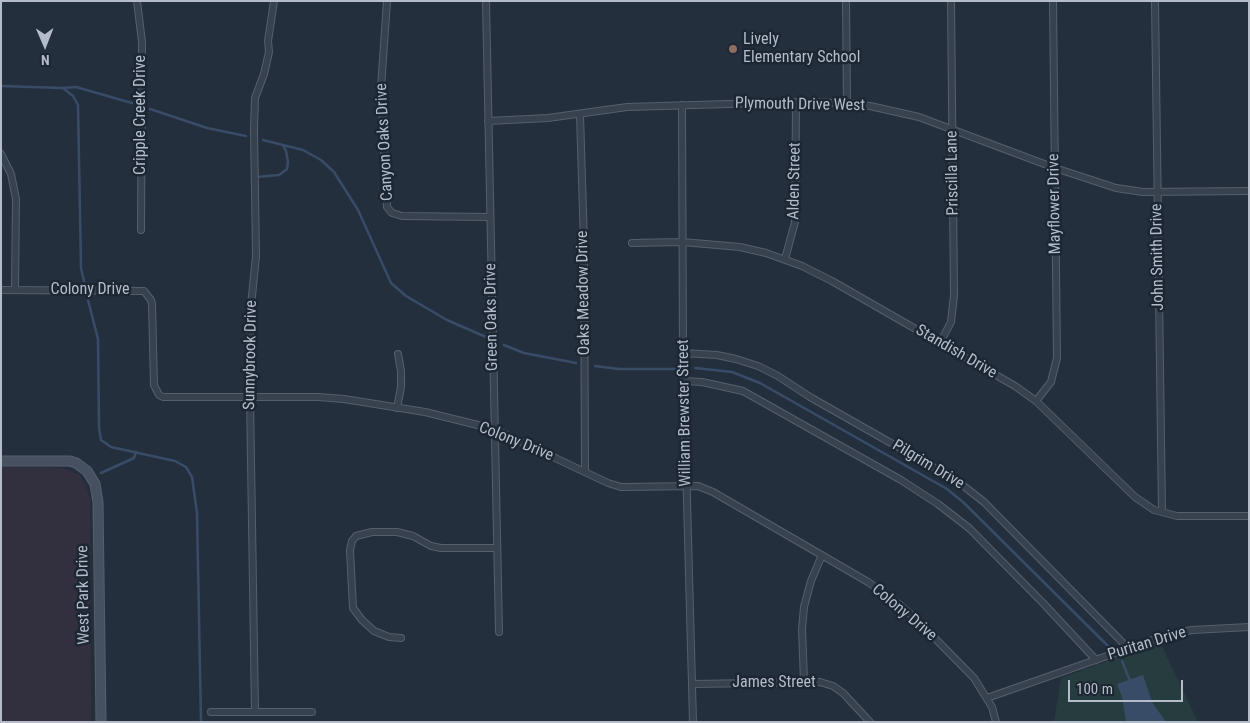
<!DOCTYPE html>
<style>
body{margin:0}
#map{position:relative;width:1250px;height:723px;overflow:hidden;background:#242f3e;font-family:"Roboto Condensed",sans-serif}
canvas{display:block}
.frame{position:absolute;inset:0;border:2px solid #b4bcc9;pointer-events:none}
.north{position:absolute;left:20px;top:20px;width:50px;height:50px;-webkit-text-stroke:4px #1d2633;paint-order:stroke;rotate:179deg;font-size:14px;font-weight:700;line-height:20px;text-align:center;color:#b4bcc9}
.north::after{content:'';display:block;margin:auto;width:18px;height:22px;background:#b4bcc9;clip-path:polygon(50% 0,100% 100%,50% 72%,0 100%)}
.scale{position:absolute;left:1068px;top:680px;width:115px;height:22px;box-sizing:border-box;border:2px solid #b4bcc9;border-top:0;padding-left:6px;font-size:15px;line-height:18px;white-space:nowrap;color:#b4bcc9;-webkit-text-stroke:4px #1d2633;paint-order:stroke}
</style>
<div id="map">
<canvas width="1250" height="723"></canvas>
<div class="frame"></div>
<div class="north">N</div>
<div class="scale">100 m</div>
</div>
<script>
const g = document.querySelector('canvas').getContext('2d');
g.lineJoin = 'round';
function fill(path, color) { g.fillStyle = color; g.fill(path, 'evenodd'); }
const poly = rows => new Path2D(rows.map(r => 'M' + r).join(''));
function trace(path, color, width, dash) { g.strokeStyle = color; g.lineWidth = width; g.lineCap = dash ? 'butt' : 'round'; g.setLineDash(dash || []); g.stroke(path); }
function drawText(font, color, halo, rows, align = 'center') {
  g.font = font + ' "Roboto Condensed",sans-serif'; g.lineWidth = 5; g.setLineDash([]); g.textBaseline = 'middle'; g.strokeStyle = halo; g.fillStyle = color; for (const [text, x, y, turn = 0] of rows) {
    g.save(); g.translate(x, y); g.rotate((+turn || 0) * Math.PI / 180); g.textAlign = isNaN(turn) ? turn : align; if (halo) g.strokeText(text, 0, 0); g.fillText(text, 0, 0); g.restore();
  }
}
fill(poly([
 [1,467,61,468,80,475,90,497,91,722,1,722]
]), '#32303f');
fill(poly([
 [1160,642,1198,722,1054,722,1061,678]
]), '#263c3f');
fill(poly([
 [1143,675,1152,702,1166,722,1126,722,1122,697,1117,684]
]), '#394c67');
trace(poly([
 [1,86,63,88,73,96,78,105,81,268,84,281],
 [64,88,76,87,132,103],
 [150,109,207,128,246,136],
 [263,140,303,150,321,160,334,172,358,210,391,283,406,296,447,320,486,337],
 [256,177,279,175,287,169,288,162,286,151,283,145],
 [88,300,98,339,99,427,101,440,111,447,175,461,186,467,192,477,197,513,201,722],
 [504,345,524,353,576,363],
 [595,366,619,369,677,369],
 [695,368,732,372,760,383,947,489,963,502,1109,647],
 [101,473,134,458,136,452],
 [1122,661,1130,681]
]), '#394c67', 2.5);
const street = poly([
 [137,1,142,42,141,230],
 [387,1,381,88,387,207,392,213,402,216,489,217],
 [486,1,499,632],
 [846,1,847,103],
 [1155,1,1162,512],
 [682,105,683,353,693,722],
 [580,115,584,244,585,472],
 [488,121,548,118,627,107,796,102,847,103,870,106,919,117,1055,168,1116,188,1143,192,1249,191],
 [1,154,11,174,16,199,15,290],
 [632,243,682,242,740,247,766,253,802,266,832,281,1015,386,1036,401,1135,497,1154,510,1177,516,1249,516],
 [785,259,795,222,796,102],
 [1,290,144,291,151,300,152,304,154,385,159,395,163,397,318,397,344,399,425,412,494,429,608,483,621,487,698,486,713,492,868,582,900,605,917,620,974,678,992,707,996,722],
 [940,343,951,322,954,295,951,1],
 [683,353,717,355,736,359,758,366,778,376,810,397,956,480,984,502,1128,648],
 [684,381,702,382,743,391,901,480,938,504,969,528,1043,603,1096,660],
 [1036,401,1051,382,1057,358,1053,1],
 [397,408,401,387,401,371,398,354],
 [401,638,389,637,374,631,362,620,353,608,350,550,352,541,356,536,372,532,397,532,413,536,431,546,441,548,497,548],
 [804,681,802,629,804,607,811,581,822,555],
 [692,684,820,682,833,686,843,693,870,722],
 [987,698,1164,636,1192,630,1249,627],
 [211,712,312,712],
 [255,712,250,397,250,316,256,256,254,129,255,98,264,74,269,52,268,41,274,1]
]);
const secondary = poly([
 [1,461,70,461,76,463,87,471,95,484,98,502,101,722]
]);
trace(street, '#565f6c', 8);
trace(secondary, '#565f6c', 11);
trace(street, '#38414e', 6);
trace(secondary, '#465061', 9);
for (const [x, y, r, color] of [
 [733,49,5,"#8d6e63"]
]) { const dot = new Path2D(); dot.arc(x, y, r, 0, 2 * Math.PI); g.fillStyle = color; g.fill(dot); trace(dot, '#1d2633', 2); }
drawText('16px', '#b4bcc9', '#1d2633', [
 ["Lively",743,40],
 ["Elementary School",743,58]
], 'left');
drawText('16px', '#b4bcc9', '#1d2633', [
 ["Plymouth Drive West",800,105,1],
 ["Cripple Creek Drive",141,115,-90],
 ["Canyon Oaks Drive",385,142,-93],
 ["Priscilla Lane",953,173,-91],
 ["Alden Street",795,181,-89],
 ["Mayflower Drive",1055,204,-91],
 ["John Smith Drive",1158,257,-91],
 ["Colony Drive",90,290],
 ["Oaks Meadow Drive",584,293,-91],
 ["Green Oaks Drive",492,317,-91],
 ["Standish Drive",956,352,30],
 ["Sunnybrook Drive",251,355,-89],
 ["William Brewster Street",685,413,-91],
 ["Colony Drive",516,442,22],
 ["Pilgrim Drive",928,465,31],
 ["West Park Drive",84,595,-91],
 ["Colony Drive",904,613,40],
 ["Puritan Drive",1147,644,-17],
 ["James Street",774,683]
]);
</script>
